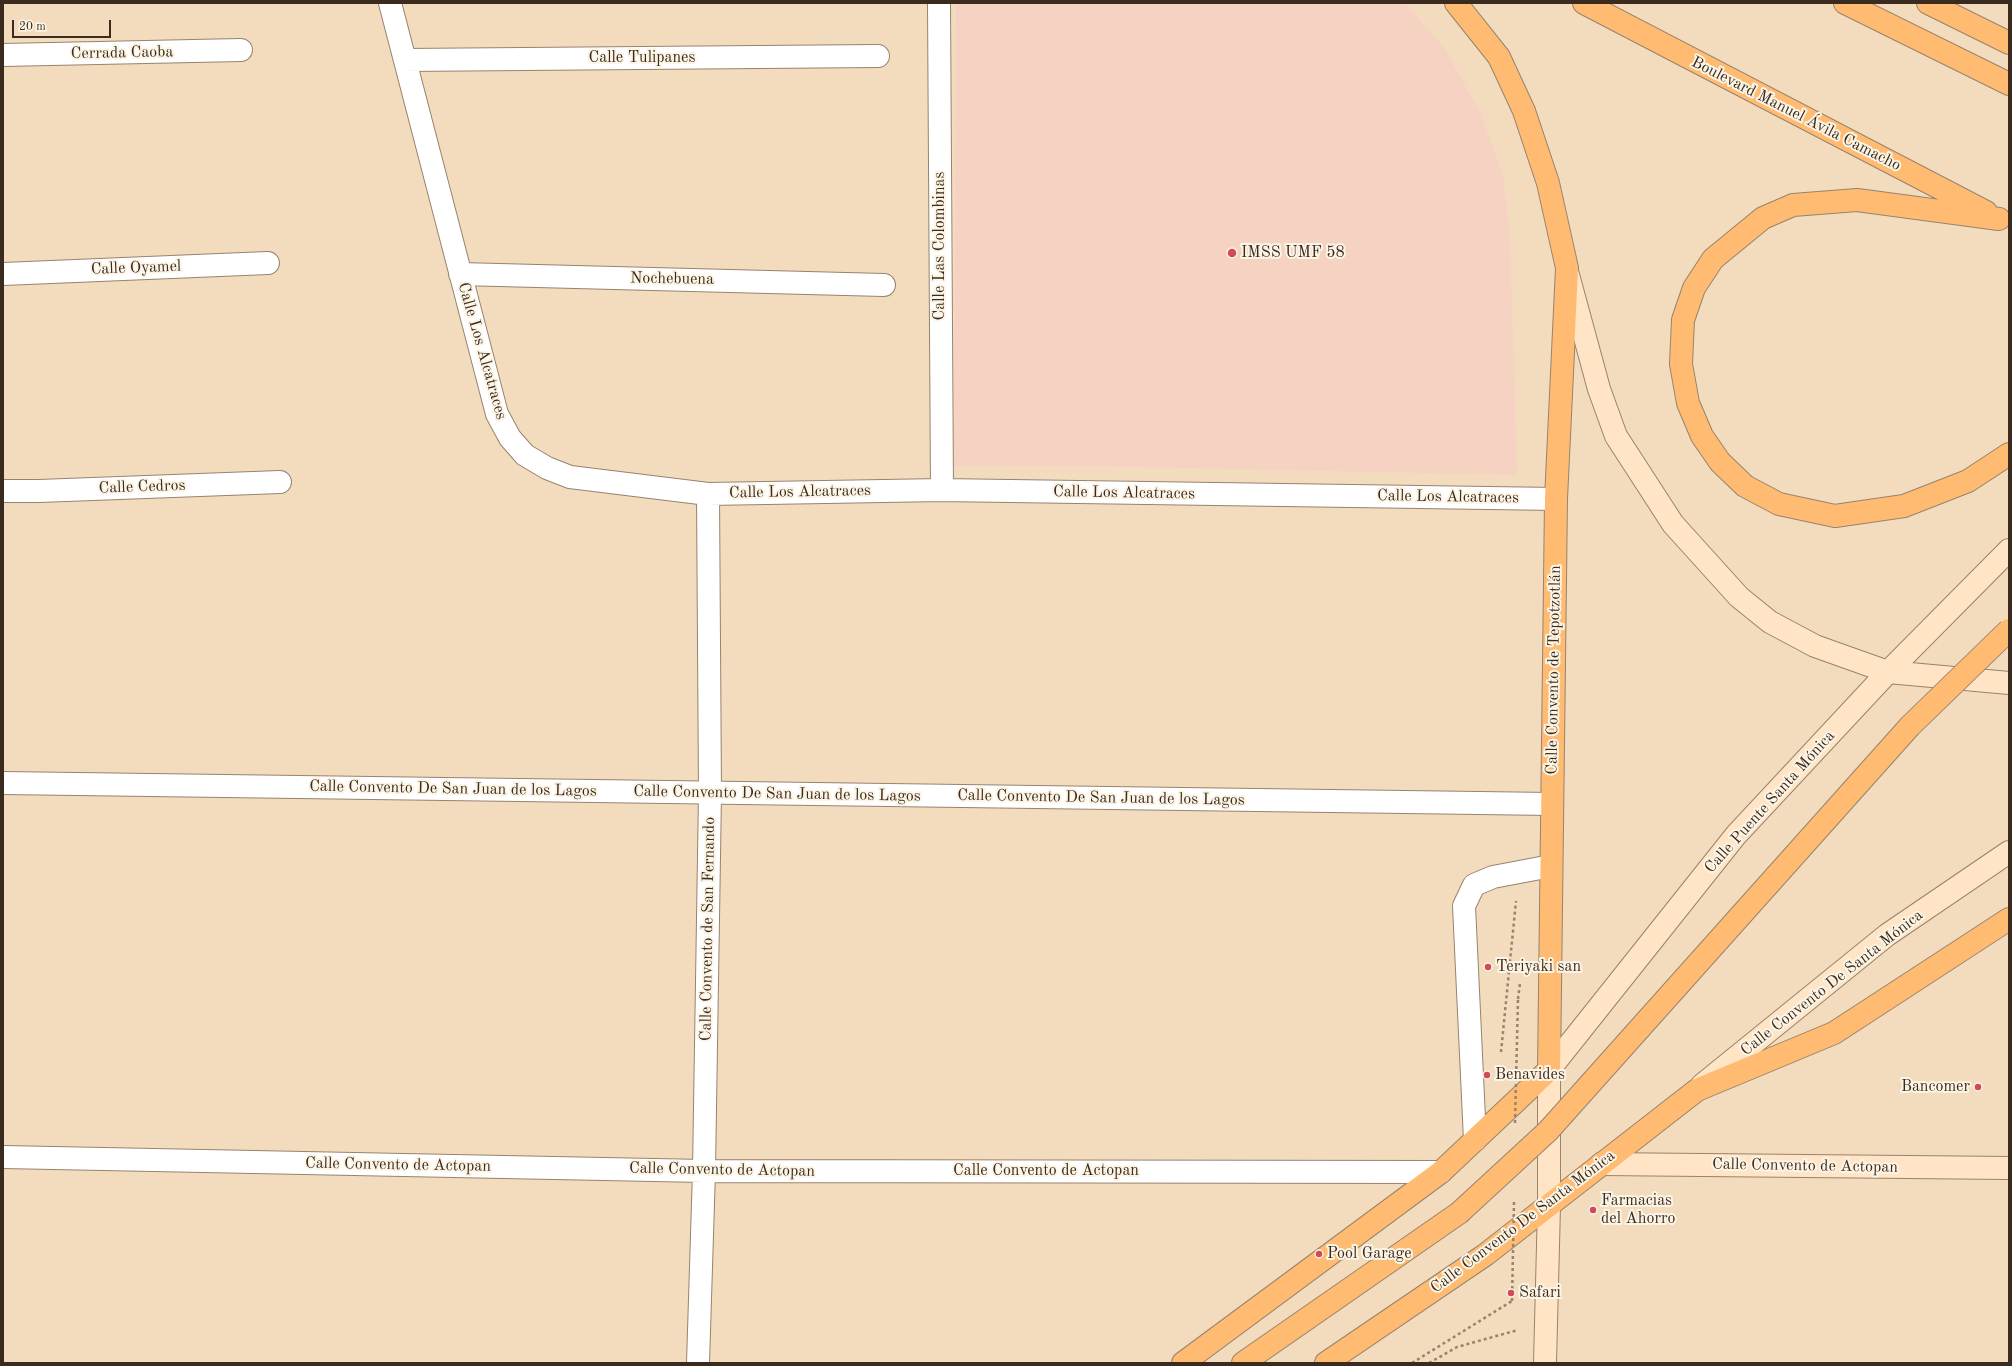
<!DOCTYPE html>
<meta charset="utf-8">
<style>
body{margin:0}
#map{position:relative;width:2012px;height:1366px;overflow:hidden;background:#f3dcbd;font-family:"Old Standard TT",serif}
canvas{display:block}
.frame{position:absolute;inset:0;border:4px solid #3b2a1e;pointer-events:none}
.scale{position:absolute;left:12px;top:20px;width:99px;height:18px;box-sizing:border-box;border:2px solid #3b2a1e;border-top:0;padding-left:5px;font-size:12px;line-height:14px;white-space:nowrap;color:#3b2a1e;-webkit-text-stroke:3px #fcf5e5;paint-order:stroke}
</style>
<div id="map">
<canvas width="2012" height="1366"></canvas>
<div class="frame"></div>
<div class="scale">20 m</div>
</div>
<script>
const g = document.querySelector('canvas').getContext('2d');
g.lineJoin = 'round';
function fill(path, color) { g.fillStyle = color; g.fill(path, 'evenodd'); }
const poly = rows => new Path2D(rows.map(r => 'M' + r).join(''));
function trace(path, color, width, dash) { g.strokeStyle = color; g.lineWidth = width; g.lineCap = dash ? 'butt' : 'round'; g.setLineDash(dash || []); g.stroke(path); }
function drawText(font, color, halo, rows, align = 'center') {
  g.font = font + ' "Old Standard TT",serif'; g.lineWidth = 4; g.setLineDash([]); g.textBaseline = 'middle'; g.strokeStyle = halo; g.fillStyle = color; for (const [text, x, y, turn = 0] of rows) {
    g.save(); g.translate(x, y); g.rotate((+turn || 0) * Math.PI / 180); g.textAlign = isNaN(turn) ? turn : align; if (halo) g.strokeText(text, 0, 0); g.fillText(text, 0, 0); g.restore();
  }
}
fill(poly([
 [956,3,1404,3,1407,5,1445,49,1481,114,1503,175,1510,236,1517,475,1088,466,954,466]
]), '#f6d2c3');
const street = poly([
 [390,3,497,414,510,438,525,455,547,468,570,477,708,494,942,490,1556,499],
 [939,3,942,490],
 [3,55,241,50],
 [405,60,878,56],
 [3,274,268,263],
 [460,274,884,285],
 [3,491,39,491,280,482],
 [3,783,1552,804],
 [1475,1140,1464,906,1474,885,1493,877,1551,866],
 [3,1157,704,1171,1441,1172],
 [698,1363,704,1171,710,793,708,494]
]);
const secondary = poly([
 [1568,275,1599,389,1616,436,1673,524,1739,597,1770,622,1815,646,1888,672,2009,683],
 [1702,1085,1887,935,2009,852],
 [1601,1164,2009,1168],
 [1545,1363,1549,1206,1549,1070,1736,835,1888,672,2009,550]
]);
const primary = poly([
 [1584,3,1986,212],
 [1999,219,1857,200,1793,205,1763,218,1713,259,1694,288,1683,320,1681,364,1688,403,1702,436,1720,462,1745,486,1779,504,1835,516,1904,506,1968,481,2009,454],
 [1183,1363,1441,1172,1549,1070,1556,499,1567,268,1548,183,1524,111,1499,57,1456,3],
 [1326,1363,1485,1255,1697,1090,1834,1033,2009,919]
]);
const highway = poly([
 [1845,3,2009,84],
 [1928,3,2009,43],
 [1243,1363,1459,1213]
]);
trace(street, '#97836e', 24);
trace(secondary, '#97836e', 24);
trace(primary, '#97836e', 24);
trace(highway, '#97836e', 24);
trace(poly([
 [1518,999,1520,983],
 [1501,1052,1516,901],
 [1412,1363,1512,1301],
 [1429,1363,1457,1347,1518,1330]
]), '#97836e', 2.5, [3, 3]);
trace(street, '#fff', 22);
trace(secondary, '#ffe4c6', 22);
trace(primary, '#febb71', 22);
trace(highway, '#febb71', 22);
const highwayBridge = poly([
 [1459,1213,1548,1131,1910,726,2009,630]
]);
trace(highwayBridge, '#97836e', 24, []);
trace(poly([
 [1515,1123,1518,999],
 [1512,1301,1514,1202]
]), '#97836e', 2.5, [3, 3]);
trace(highwayBridge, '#febb71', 22);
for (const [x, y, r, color] of [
 [1232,253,5,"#d1495b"],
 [1488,967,4,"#d1495b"],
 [1487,1075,4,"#d1495b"],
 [1978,1087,4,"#d1495b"],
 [1593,1210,4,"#d1495b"],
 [1319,1254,4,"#d1495b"],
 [1511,1293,4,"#d1495b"]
]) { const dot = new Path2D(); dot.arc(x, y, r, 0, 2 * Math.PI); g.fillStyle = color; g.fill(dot); trace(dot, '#fcf5e5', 1.5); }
drawText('16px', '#3b2a1e', '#fcf5e5', [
 ["Cerrada Caoba",122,53,-1],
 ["Calle Tulipanes",642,58],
 ["Boulevard Manuel Ávila Camacho",1796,114,27],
 ["Calle Las Colombinas",940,246,-90],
 ["Calle Oyamel",136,268,-2],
 ["Nochebuena",672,279,1],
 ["Calle Los Alcatraces",482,351,74],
 ["Calle Cedros",142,487,-2],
 ["Calle Los Alcatraces",800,492,-1],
 ["Calle Los Alcatraces",1124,493,1],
 ["Calle Los Alcatraces",1448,497,1],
 ["Calle Convento de Tepotzotlán",1554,670,-89],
 ["Calle Convento De San Juan de los Lagos",453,789,1],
 ["Calle Convento De San Juan de los Lagos",777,794,1],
 ["Calle Convento De San Juan de los Lagos",1101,798,1],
 ["Calle Puente Santa Mónica",1770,802,-48],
 ["Calle Convento de San Fernando",708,929,-89],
 ["Calle Convento De Santa Mónica",1832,983,-38],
 ["Calle Convento de Actopan",398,1165,1],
 ["Calle Convento de Actopan",1805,1166,1],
 ["Calle Convento de Actopan",722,1170,1],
 ["Calle Convento de Actopan",1046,1171],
 ["Calle Convento De Santa Mónica",1523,1222,-37]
]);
drawText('16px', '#3b2a1e', '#fcf5e5', [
 ["IMSS UMF 58",1241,253],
 ["Teriyaki san",1496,967],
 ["Benavides",1495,1075],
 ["Bancomer",1970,1087,"right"],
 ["Farmacias",1601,1201],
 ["del Ahorro",1601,1219],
 ["Pool Garage",1327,1254],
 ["Safari",1519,1293]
], 'left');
</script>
